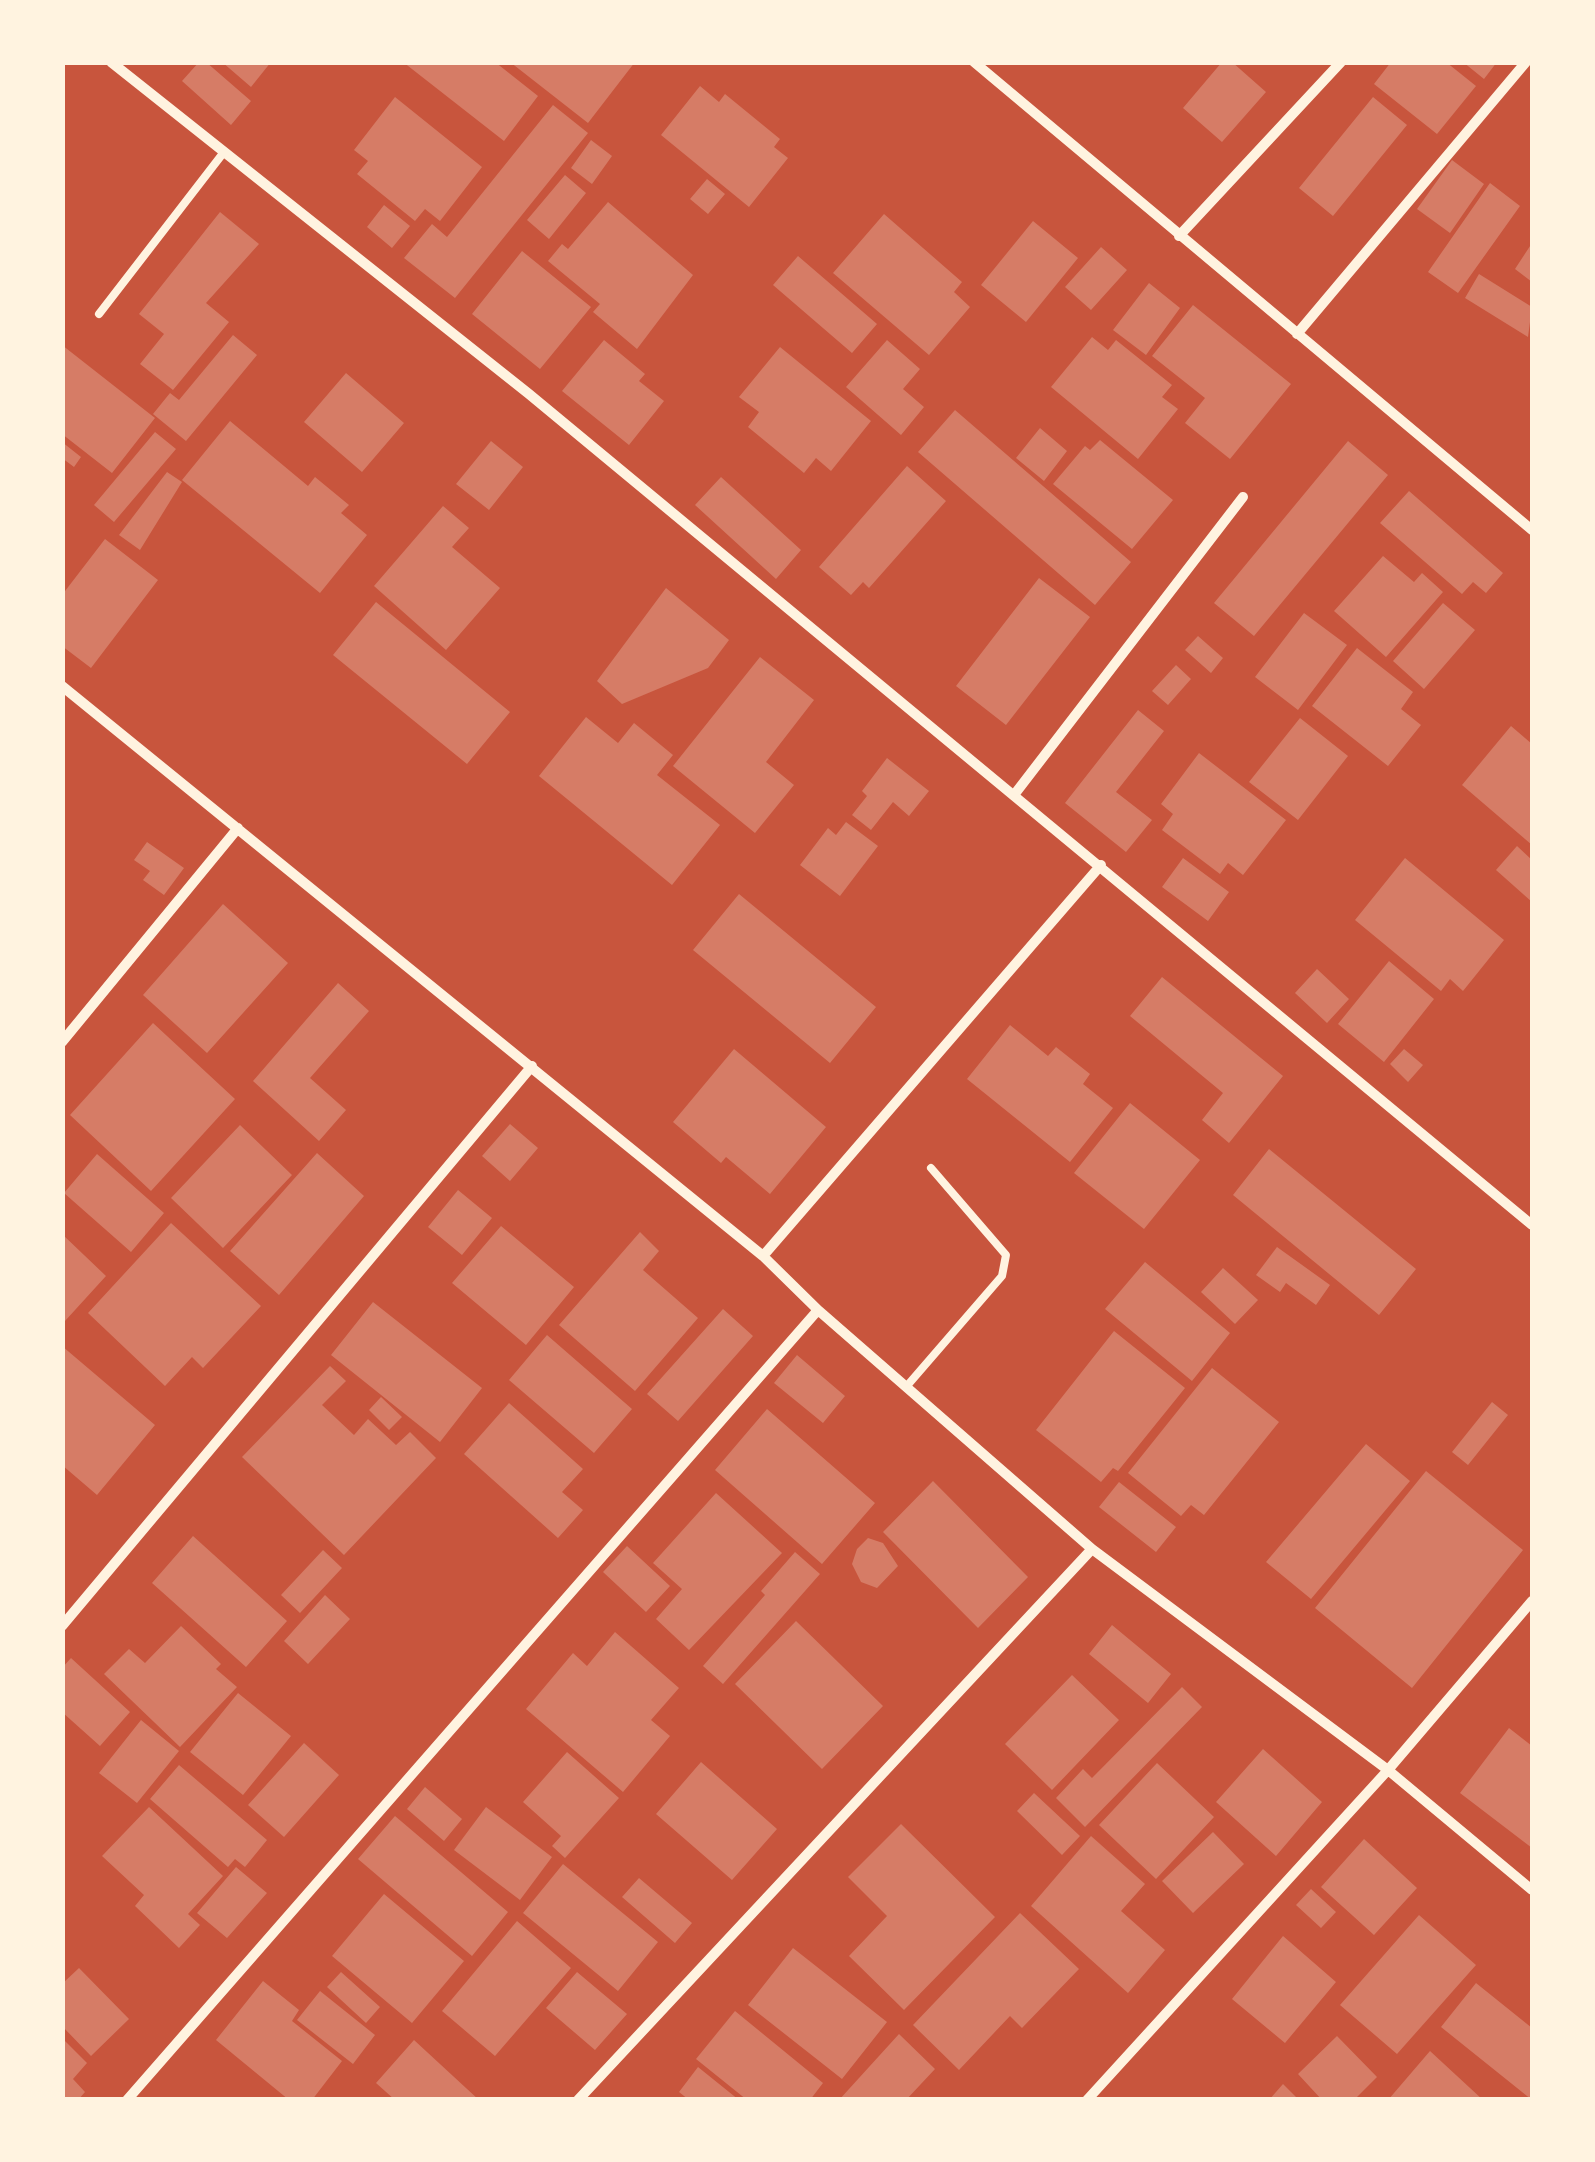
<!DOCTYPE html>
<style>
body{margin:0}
#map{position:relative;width:1595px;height:2162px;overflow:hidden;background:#c8553d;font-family:"Roboto Condensed",sans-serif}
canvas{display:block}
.frame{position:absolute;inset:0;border:65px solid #fff3e0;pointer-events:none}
</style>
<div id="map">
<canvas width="1595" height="2162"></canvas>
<div class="frame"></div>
</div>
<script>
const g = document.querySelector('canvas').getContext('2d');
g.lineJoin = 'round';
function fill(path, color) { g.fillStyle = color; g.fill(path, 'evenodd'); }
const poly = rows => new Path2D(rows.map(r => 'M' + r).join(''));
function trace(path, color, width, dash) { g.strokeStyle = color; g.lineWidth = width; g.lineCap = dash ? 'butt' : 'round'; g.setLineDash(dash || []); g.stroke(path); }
fill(poly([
 [199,62,206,62,251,101,231,125,182,81],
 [222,62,271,62,251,87],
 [403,62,495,62,538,96,504,141],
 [510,62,635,62,588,123],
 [1222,62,1232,62,1266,92,1222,142,1183,108],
 [1391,62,1446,62,1476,86,1437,134,1374,84],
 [1463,62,1497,62,1484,79],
 [700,86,719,102,725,94,780,139,774,147,788,158,749,207,661,135],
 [395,97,482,167,440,221,425,209,415,221,357,174,368,161,354,150],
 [1373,97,1407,125,1333,216,1299,188],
 [553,105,588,133,455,298,404,258,432,224,447,237],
 [591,140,612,156,592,184,571,168],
 [1452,160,1484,184,1450,233,1417,209],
 [565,175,586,193,549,239,527,220],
 [707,179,725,194,708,214,690,199],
 [1490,183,1520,206,1458,293,1428,272],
 [608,202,693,275,637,349,593,312,600,304,548,261,562,244,568,249],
 [384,205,410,226,392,248,367,227],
 [220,212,259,244,206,303,229,322,173,390,140,364,164,334,139,314],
 [884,214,962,282,954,292,970,307,929,355,833,273],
 [1033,221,1078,258,1026,322,981,285],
 [1532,243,1532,282,1515,269],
 [1101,247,1127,270,1091,310,1065,287],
 [522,251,591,307,540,369,472,314],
 [798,256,877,324,852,353,773,285],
 [1479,274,1532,307,1528,337,1465,298],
 [1149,283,1180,308,1146,355,1113,330],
 [1193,305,1291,384,1230,459,1185,423,1205,398,1152,356],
 [233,335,257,355,186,441,153,414,170,393,179,400],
 [1092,337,1108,350,1116,340,1172,385,1162,397,1178,409,1138,459,1051,387],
 [604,340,645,374,639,381,664,401,629,445,562,391],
 [887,340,920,369,903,389,924,407,901,435,846,387],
 [62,345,155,418,112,473,62,434],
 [780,347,871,421,831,471,816,458,804,473,748,427,759,412,739,397],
 [346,373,404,423,362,472,304,422],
 [955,410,1131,562,1095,605,918,452],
 [230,421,308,486,315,477,349,505,341,513,367,535,320,593,182,480],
 [1040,428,1067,451,1044,481,1016,458],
 [155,432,176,449,114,522,94,505],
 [1100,440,1173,500,1132,549,1053,484,1085,446,1090,450],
 [491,441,523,467,489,510,456,484],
 [1348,441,1388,475,1254,636,1214,603],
 [62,442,81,457,74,467,62,458],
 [907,466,946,501,869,588,863,582,851,595,819,567],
 [167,472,182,482,140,550,119,535],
 [721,477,801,550,776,579,695,505],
 [1409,491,1503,573,1486,593,1473,582,1462,594,1380,523],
 [443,506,469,528,452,547,500,588,446,650,374,586],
 [105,539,158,580,91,668,62,646,62,595],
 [1383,556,1414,582,1422,573,1443,592,1386,657,1334,611],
 [1039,578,1090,617,1006,725,956,686],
 [666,588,729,640,708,668,622,704,597,681],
 [376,602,510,712,467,764,333,655],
 [1443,603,1475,630,1424,689,1393,661],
 [1304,613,1347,645,1298,710,1255,677],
 [1198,636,1223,658,1211,673,1185,650],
 [1357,648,1413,692,1401,709,1421,725,1388,766,1312,706],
 [760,657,814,700,766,762,794,785,755,833,673,766],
 [1176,665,1191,679,1168,705,1152,691],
 [1138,710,1164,731,1116,792,1152,820,1126,852,1065,803],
 [586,717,618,743,634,723,673,755,657,775,720,825,672,885,539,776],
 [1300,718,1348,756,1298,820,1249,782],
 [1511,726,1532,744,1532,845,1462,785],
 [1199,753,1286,820,1243,875,1228,863,1220,874,1162,830,1173,814,1161,804],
 [887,758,929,791,909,816,893,802,871,830,852,815,867,796,862,791],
 [846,822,878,846,840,896,800,865,828,828,836,835],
 [147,842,184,868,164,895,143,880,150,871,134,860],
 [1517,846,1532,860,1532,902,1496,870],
 [1183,858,1229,892,1208,921,1162,887],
 [1405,858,1504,940,1463,991,1450,979,1441,991,1355,920],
 [739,894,876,1007,830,1063,693,950],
 [223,904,288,963,207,1053,143,995],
 [1389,961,1434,999,1384,1062,1338,1024],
 [1317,969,1349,999,1327,1023,1295,993],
 [1162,977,1283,1076,1229,1143,1202,1120,1223,1093,1130,1016],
 [338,983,369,1011,310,1078,346,1110,319,1141,253,1081],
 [153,1023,235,1099,151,1191,70,1115],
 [1010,1025,1048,1056,1056,1047,1090,1074,1083,1084,1113,1108,1070,1162,967,1079],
 [734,1049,826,1127,770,1194,726,1157,721,1163,673,1122],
 [1404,1049,1423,1065,1408,1082,1390,1064],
 [1130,1103,1200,1160,1144,1229,1074,1173],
 [510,1124,538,1148,510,1181,482,1156],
 [240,1125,292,1175,223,1248,171,1198],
 [1269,1149,1416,1269,1379,1315,1233,1195],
 [317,1153,364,1196,279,1295,230,1251],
 [97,1154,164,1213,131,1252,64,1193],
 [458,1190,492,1218,462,1255,428,1227],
 [171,1223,261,1306,203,1368,192,1357,165,1386,88,1313],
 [501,1226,574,1287,526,1345,452,1283],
 [640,1232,659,1251,643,1270,698,1318,635,1391,559,1325],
 [62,1234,106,1276,65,1321,62,1318],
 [1277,1247,1330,1285,1316,1305,1286,1283,1280,1292,1256,1275],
 [1145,1262,1230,1333,1192,1381,1105,1309],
 [1223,1268,1258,1300,1235,1324,1201,1292],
 [373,1302,482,1388,440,1442,331,1355],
 [723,1309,753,1336,678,1421,647,1394],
 [1114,1331,1185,1388,1118,1471,1113,1468,1101,1482,1036,1430],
 [547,1335,632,1409,594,1453,509,1380],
 [62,1346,155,1425,97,1495,62,1465],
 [797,1355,845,1396,823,1423,774,1383],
 [330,1366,346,1381,322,1405,354,1435,368,1419,396,1445,410,1432,436,1458,344,1555,242,1457],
 [1212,1368,1279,1422,1204,1515,1191,1505,1181,1516,1128,1473],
 [381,1397,402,1417,389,1430,369,1410],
 [1492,1402,1508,1415,1468,1465,1452,1452],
 [509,1403,583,1469,562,1492,583,1510,558,1538,464,1454],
 [767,1409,875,1503,822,1564,715,1470],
 [1366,1444,1410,1481,1311,1599,1266,1562],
 [1426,1471,1523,1550,1412,1688,1315,1608],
 [933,1481,1028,1577,978,1628,883,1532],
 [1119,1482,1176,1527,1156,1552,1099,1507],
 [716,1493,782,1553,689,1650,656,1619,682,1589,653,1563],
 [193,1536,287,1621,246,1667,152,1583],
 [868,1538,883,1543,898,1566,877,1588,861,1582,852,1564,857,1549],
 [627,1546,670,1586,646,1612,603,1572],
 [323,1550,342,1568,300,1613,281,1595],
 [795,1552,820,1574,723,1684,703,1666,765,1595,761,1591],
 [325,1595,350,1619,308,1664,284,1641],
 [796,1621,883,1706,822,1769,735,1684],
 [1112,1625,1171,1674,1148,1703,1089,1654],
 [181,1626,221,1664,216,1669,237,1687,180,1747,104,1674,129,1649,145,1663],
 [615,1632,679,1688,651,1720,670,1736,623,1792,526,1709,573,1653,587,1666],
 [71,1658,130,1712,100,1746,62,1712,62,1668],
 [1072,1675,1119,1720,1052,1790,1005,1744],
 [1182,1687,1202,1707,1085,1827,1056,1798,1083,1769,1092,1778],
 [238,1693,291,1736,243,1795,190,1752],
 [141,1720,179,1751,137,1803,99,1773],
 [1509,1728,1532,1746,1532,1848,1460,1793],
 [304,1743,339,1775,284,1837,248,1805],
 [1263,1749,1322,1802,1276,1856,1216,1802],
 [567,1752,619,1798,565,1858,552,1846,561,1836,523,1802],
 [701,1762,777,1829,732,1880,656,1814],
 [1157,1763,1214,1817,1156,1879,1099,1825],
 [179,1765,267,1840,245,1867,235,1859,228,1867,150,1799],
 [425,1787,462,1819,444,1841,407,1809],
 [1034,1793,1080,1836,1062,1855,1017,1811],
 [149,1807,223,1876,188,1914,200,1925,179,1948,135,1906,144,1895,102,1856],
 [486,1807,552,1857,520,1900,454,1850],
 [395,1816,508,1912,472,1956,358,1859],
 [901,1824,995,1917,904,2010,849,1956,887,1916,848,1877],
 [1213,1832,1244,1864,1193,1913,1162,1881],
 [1091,1836,1145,1884,1121,1911,1165,1950,1128,1993,1031,1906],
 [1364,1839,1417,1888,1374,1935,1321,1887],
 [563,1864,658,1942,618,1991,523,1913],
 [236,1867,267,1893,227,1938,197,1913],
 [639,1878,692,1923,675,1943,622,1897],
 [1311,1889,1336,1912,1321,1928,1296,1905],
 [384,1894,464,1961,412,2023,332,1956],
 [1020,1913,1079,1969,1022,2028,1010,2016,959,2070,913,2025],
 [1419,1915,1476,1965,1397,2054,1340,2005],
 [517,1921,571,1968,495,2056,442,2011],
 [1283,1936,1336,1982,1285,2043,1232,1999],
 [793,1948,887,2022,842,2079,748,2005],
 [79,1968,129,2019,91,2056,62,2026,62,1984],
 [341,1972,380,2007,366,2023,327,1987],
 [577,1972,627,2014,595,2050,546,2008],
 [263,1981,299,2010,292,2021,342,2061,312,2100,289,2100,216,2040],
 [1476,1983,1532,2028,1532,2100,1441,2027],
 [320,1991,375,2035,353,2064,297,2020],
 [735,2011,823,2083,810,2100,747,2100,696,2059],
 [899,2034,935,2069,906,2100,839,2100],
 [1337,2036,1377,2077,1354,2100,1322,2100,1298,2074],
 [62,2038,87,2063,73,2079,85,2092,78,2100,62,2100],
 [414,2040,479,2100,395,2100,376,2083],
 [1430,2051,1483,2100,1388,2100],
 [698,2067,739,2100,689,2100,679,2092],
 [1283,2084,1299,2100,1269,2100]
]), '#d67c66');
trace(poly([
 [99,314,224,152],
 [906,1387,1002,1276,1006,1255,931,1168]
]), '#fff3e0', 8);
trace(poly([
 [111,62,529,394,1532,1225],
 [974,62,1532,530],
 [1179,236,1341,62],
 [1297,334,1526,62],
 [62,686,763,1256,818,1310,1092,1549,1388,1770,1532,1890],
 [1014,795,1243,497],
 [62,1042,238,828],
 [763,1256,1101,865],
 [62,1626,532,1066],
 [127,2100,818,1310],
 [578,2100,1092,1549],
 [1087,2100,1388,1770,1532,1601]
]), '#fff3e0', 10);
</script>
